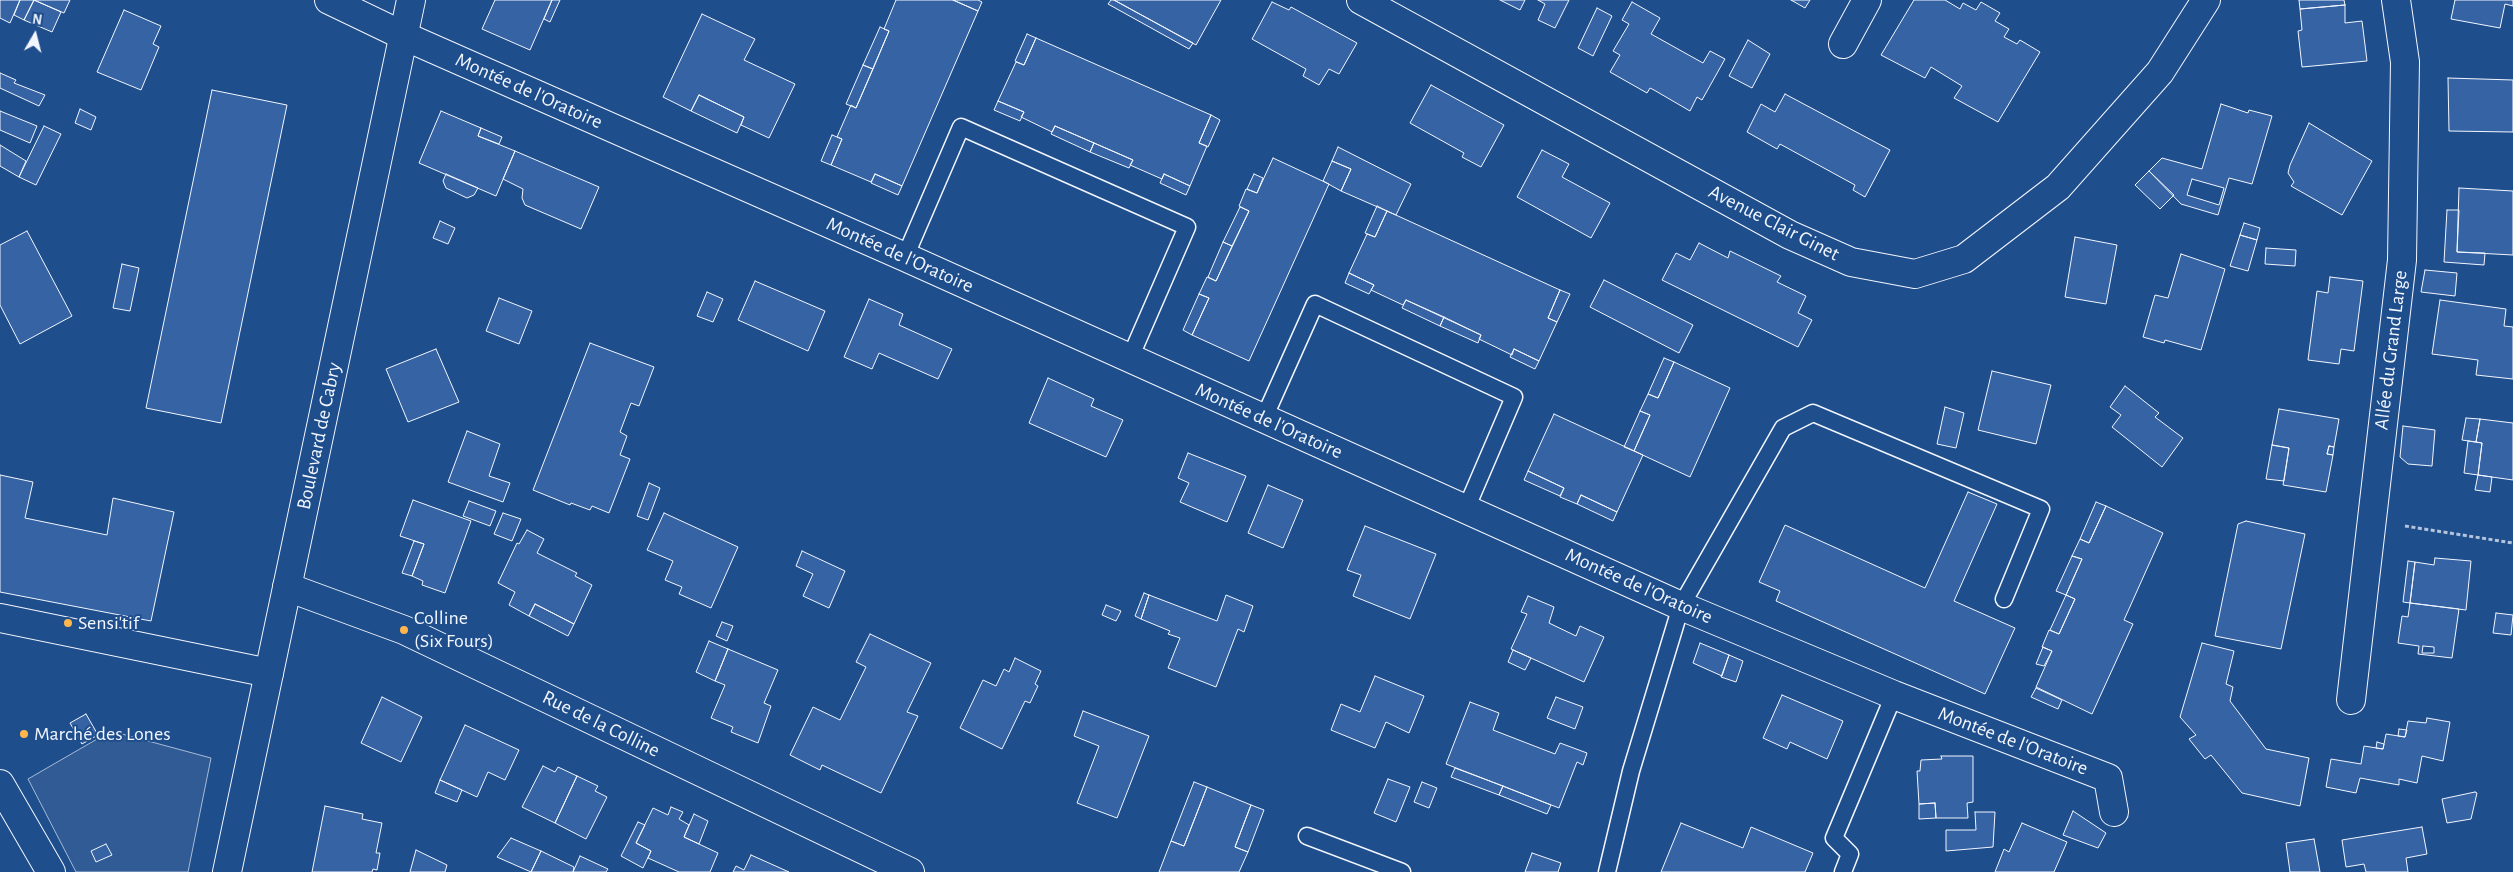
<!DOCTYPE html>
<meta charset="utf-8">
<style>
body{margin:0}
#map{position:relative;width:2513px;height:872px;overflow:hidden;background:#1f4e8c;font-family:"Alegreya Sans",sans-serif}
canvas{display:block}
.north{position:absolute;left:10px;top:10px;width:50px;height:50px;-webkit-text-stroke:4px #1f4e8c;paint-order:stroke;rotate:8deg;font-size:14px;font-weight:700;line-height:20px;text-align:center;color:#f2f6ff}
.north::after{content:'';display:block;margin:auto;width:18px;height:22px;background:#f2f6ff;clip-path:polygon(50% 0,100% 100%,50% 72%,0 100%)}
</style>
<div id="map">
<canvas width="2513" height="872"></canvas>
<div class="north">N</div>
</div>
<script>
const g = document.querySelector('canvas').getContext('2d');
g.lineJoin = 'round';
function fill(path, color) { g.fillStyle = color; g.fill(path, 'evenodd'); }
const poly = rows => new Path2D(rows.map(r => 'M' + r).join(''));
function trace(path, color, width, dash) { g.strokeStyle = color; g.lineWidth = width; g.lineCap = dash ? 'butt' : 'round'; g.setLineDash(dash || []); g.stroke(path); }
function drawText(font, color, halo, rows, align = 'center') {
  g.font = font + ' "Alegreya Sans",sans-serif'; g.lineWidth = 4; g.setLineDash([]); g.textBaseline = 'middle'; g.strokeStyle = halo; g.fillStyle = color; for (const [text, x, y, turn = 0] of rows) {
    g.save(); g.translate(x, y); g.rotate((+turn || 0) * Math.PI / 180); g.textAlign = isNaN(turn) ? turn : align; if (halo) g.strokeText(text, 0, 0); g.fillText(text, 0, 0); g.restore();
  }
}
const green = poly([
 [111,731,211,758,188,872,76,872,28,779,111,731]
]);
fill(green, '#305b95');
trace(green, '#a8bbd7', 1);
const building = poly([
 [0,0,20,0,10,23,0,18,0,0],
 [20,0,34,0,24,20,14,15,20,0],
 [34,0,61,12,52,32,24,20,34,0],
 [34,0,70,0,64,13,34,0],
 [495,0,552,0,530,50,482,29,495,0],
 [552,0,560,0,550,22,544,19,552,0],
 [896,0,953,0,978,11,902,186,875,174,871,182,831,165,842,139,837,137,851,105,856,108,889,31,884,29,896,0],
 [953,0,978,0,982,2,978,11,953,0],
 [1111,0,1114,0,1193,43,1189,49,1108,4,1111,0],
 [1114,0,1221,0,1196,45,1114,0],
 [1500,0,1525,0,1520,10,1500,0],
 [1538,0,1569,0,1555,28,1538,20,1545,4,1538,0],
 [1791,0,1810,0,1805,8,1791,0],
 [1914,0,1945,0,1960,9,1963,3,1976,10,1981,2,2000,13,1995,21,2009,29,2004,37,2017,44,2020,40,2040,52,1998,122,1954,98,1962,86,1931,67,1925,78,1881,55,1914,0],
 [2299,0,2344,0,2345,5,2300,9,2299,0],
 [2455,0,2513,0,2513,6,2505,4,2500,28,2451,19,2455,0],
 [1272,2,1289,10,1291,7,1357,43,1339,74,1329,69,1319,85,1303,76,1306,69,1252,39,1272,2],
 [1632,2,1660,18,1651,34,1703,63,1710,51,1725,59,1702,100,1697,97,1690,111,1654,90,1650,88,1647,93,1610,72,1620,55,1613,51,1629,24,1622,20,1632,2],
 [2345,5,2345,23,2362,21,2367,61,2302,67,2298,31,2302,30,2300,9,2345,5],
 [1597,8,1612,16,1593,56,1578,48,1597,8],
 [124,10,161,26,153,44,159,47,141,90,97,72,124,10],
 [702,14,755,39,744,60,795,84,769,138,741,125,744,117,699,95,691,111,663,97,702,14],
 [880,27,889,31,873,69,863,65,880,27],
 [1027,34,1036,38,1024,65,1015,61,1027,34],
 [1036,38,1211,115,1199,143,1207,146,1190,186,1164,174,1162,179,1130,165,1133,160,1055,126,1052,132,1021,117,1024,112,998,101,1016,62,1024,65,1036,38],
 [1748,40,1770,54,1752,88,1729,76,1748,40],
 [863,65,873,69,856,108,846,104,863,65],
 [0,73,16,80,14,83,45,95,39,106,0,88,0,73],
 [2448,78,2513,80,2513,132,2449,131,2448,78],
 [1431,85,1504,125,1481,167,1462,157,1464,153,1410,123,1431,85],
 [212,90,287,105,221,423,146,408,212,90],
 [1785,94,1890,150,1865,197,1853,190,1855,185,1780,144,1777,149,1747,132,1761,104,1775,112,1785,94],
 [699,95,744,117,737,133,691,111,699,95],
 [998,101,1024,112,1020,121,994,110,998,101],
 [2221,104,2248,113,2249,110,2272,116,2252,184,2229,178,2218,215,2181,204,2149,171,2162,158,2202,169,2221,104],
 [2192,179,2224,188,2219,205,2187,195,2192,179],
 [80,109,96,117,91,130,75,123,80,109],
 [0,111,37,126,30,143,0,130,0,111],
 [441,111,481,128,478,136,515,151,496,196,419,163,441,111],
 [1211,115,1220,120,1208,147,1199,143,1211,115],
 [2309,123,2372,161,2342,215,2291,186,2294,182,2288,173,2290,165,2309,123],
 [44,126,61,134,36,185,19,177,44,126],
 [1055,126,1094,143,1090,152,1051,134,1055,126],
 [481,128,502,137,499,144,478,136,481,128],
 [832,135,842,139,831,165,821,161,832,135],
 [1094,143,1133,160,1129,168,1090,152,1094,143],
 [0,145,26,161,19,177,0,166,0,145],
 [1338,147,1411,184,1396,215,1341,191,1351,169,1332,161,1338,147],
 [1542,150,1569,164,1562,177,1610,203,1591,238,1517,197,1542,150],
 [515,151,599,187,581,229,525,205,522,198,523,189,503,179,515,151],
 [1273,158,1329,184,1249,361,1192,335,1209,298,1199,294,1207,277,1216,281,1249,211,1239,206,1246,189,1257,193,1273,158],
 [1332,161,1351,169,1341,191,1323,181,1332,161],
 [2149,171,2174,195,2160,209,2135,185,2149,171],
 [446,174,478,188,474,195,467,198,446,188,443,181,446,174],
 [875,174,902,186,898,195,871,183,875,174],
 [1164,174,1190,186,1186,195,1160,183,1164,174],
 [1254,174,1263,178,1257,193,1247,189,1254,174],
 [2459,188,2513,191,2513,255,2457,252,2459,188],
 [1377,206,1387,211,1375,237,1365,233,1377,206],
 [1240,207,1249,211,1232,246,1223,242,1240,207],
 [2447,210,2459,210,2457,252,2485,253,2484,265,2444,262,2447,210],
 [1387,211,1560,290,1548,318,1557,322,1539,361,1514,349,1512,355,1479,339,1481,335,1406,300,1403,305,1371,290,1374,285,1349,273,1367,234,1375,237,1387,211],
 [440,221,455,228,448,244,433,238,440,221],
 [2244,223,2260,228,2257,240,2240,235,2244,223],
 [27,231,72,316,20,344,0,305,0,245,27,231],
 [2240,235,2257,240,2248,271,2230,266,2240,235],
 [2075,237,2117,245,2106,304,2065,297,2075,237],
 [1223,242,1232,246,1216,281,1208,277,1223,242],
 [1699,243,1728,258,1730,251,1781,276,1777,282,1806,296,1798,313,1812,320,1798,347,1662,280,1676,253,1690,260,1699,243],
 [2266,248,2296,250,2295,266,2265,264,2266,248],
 [2181,254,2225,269,2201,350,2165,340,2164,343,2143,337,2155,295,2168,298,2181,254],
 [122,264,139,268,130,311,113,308,122,264],
 [2425,270,2457,273,2455,296,2421,292,2425,270],
 [1349,273,1374,285,1369,294,1345,283,1349,273],
 [2330,277,2363,281,2354,351,2341,349,2339,364,2308,360,2317,291,2328,293,2330,277],
 [1604,280,1693,325,1679,353,1590,307,1604,280],
 [755,281,825,311,808,351,738,320,755,281],
 [1560,290,1570,294,1557,322,1548,318,1560,290],
 [707,292,723,299,713,322,697,316,707,292],
 [1199,294,1209,298,1192,335,1183,330,1199,294],
 [499,298,532,311,519,344,486,331,499,298],
 [869,299,903,314,899,325,952,349,938,379,879,353,872,369,844,357,869,299],
 [1406,300,1444,317,1440,326,1402,308,1406,300],
 [2440,300,2506,309,2504,326,2513,327,2513,379,2476,375,2478,360,2432,354,2440,300],
 [1444,317,1481,335,1478,343,1440,326,1444,317],
 [590,343,654,367,639,406,631,403,620,432,627,436,620,455,630,459,609,513,592,506,590,510,571,503,570,505,533,490,590,343],
 [436,349,459,402,408,422,386,369,436,349],
 [1514,349,1539,361,1535,369,1510,357,1514,349],
 [1664,358,1674,362,1658,398,1648,394,1664,358],
 [1674,362,1730,388,1690,477,1634,451,1650,415,1640,411,1648,394,1658,398,1674,362],
 [1992,371,2051,385,2036,444,1978,430,1992,371],
 [1048,378,1094,399,1091,406,1123,420,1106,457,1029,423,1048,378],
 [2125,386,2159,413,2155,417,2183,438,2162,467,2112,427,2121,415,2110,407,2125,386],
 [1945,407,1964,413,1956,448,1937,444,1945,407],
 [2279,409,2339,419,2334,447,2329,446,2327,454,2333,455,2326,492,2283,485,2289,448,2272,445,2279,409],
 [1640,411,1650,415,1634,451,1624,447,1640,411],
 [1554,414,1643,455,1617,512,1581,495,1577,504,1560,497,1564,488,1528,471,1554,414],
 [2466,418,2480,419,2476,442,2462,440,2466,418],
 [2480,419,2513,423,2513,480,2478,475,2482,443,2476,442,2480,419],
 [2403,426,2435,430,2432,466,2408,464,2400,457,2403,426],
 [467,431,500,444,489,476,510,483,503,502,448,482,467,431],
 [2468,441,2482,443,2478,475,2464,473,2468,441],
 [2272,445,2289,448,2284,481,2266,479,2272,445],
 [2329,446,2334,447,2333,455,2327,454,2329,446],
 [1188,453,1246,476,1227,522,1180,502,1189,483,1178,478,1188,453],
 [1528,471,1564,488,1560,496,1524,480,1528,471],
 [0,475,33,482,25,518,107,535,113,498,174,512,151,621,0,592,0,475],
 [2478,475,2492,477,2490,492,2475,490,2478,475],
 [649,483,660,488,648,520,637,516,649,483],
 [1268,485,1303,500,1283,548,1248,533,1268,485],
 [1968,492,1997,504,1954,601,2015,628,1985,694,1776,601,1780,591,1759,582,1785,525,1925,588,1968,492],
 [1581,495,1617,512,1613,521,1577,504,1581,495],
 [413,500,471,521,445,593,422,585,423,581,412,576,424,544,400,536,413,500],
 [469,501,496,511,490,526,463,516,469,501],
 [2096,502,2106,506,2089,543,2080,539,2096,502],
 [2106,506,2163,533,2124,620,2133,624,2092,714,2036,687,2052,651,2042,647,2049,630,2059,634,2075,599,2066,595,2082,559,2072,556,2080,539,2089,543,2106,506],
 [503,513,521,519,512,541,494,534,503,513],
 [664,513,738,547,711,608,679,594,682,587,665,580,673,561,647,550,664,513],
 [2246,521,2305,534,2281,649,2215,636,2238,524,2246,521],
 [1365,526,1436,554,1410,619,1353,596,1361,575,1347,570,1365,526],
 [527,530,544,539,537,553,577,573,575,576,592,585,574,624,535,604,529,616,509,605,515,592,498,583,517,543,519,544,527,530],
 [414,541,424,544,412,576,402,573,414,541],
 [802,551,845,571,829,608,803,596,813,574,796,566,802,551],
 [2072,556,2082,559,2066,595,2056,591,2072,556],
 [2435,558,2471,561,2466,610,2410,603,2415,562,2434,565,2435,558],
 [2408,561,2415,562,2410,603,2403,602,2408,561],
 [1144,593,1149,595,1141,619,1135,616,1144,593],
 [1149,595,1217,621,1226,595,1253,606,1244,632,1238,629,1216,687,1168,668,1180,638,1168,634,1170,631,1141,619,1149,595],
 [2066,595,2075,599,2059,634,2050,630,2066,595],
 [1528,596,1554,607,1549,623,1576,636,1580,626,1604,637,1584,682,1511,649,1527,614,1521,612,1528,596],
 [2410,603,2459,609,2452,658,2418,654,2419,646,2398,643,2402,616,2408,617,2410,603],
 [2423,646,2434,647,2434,653,2422,653,2423,646],
 [535,604,574,624,568,636,529,616,535,604],
 [1106,605,1121,611,1116,621,1102,615,1106,605],
 [2496,613,2513,615,2511,635,2493,633,2496,613],
 [722,622,733,626,727,641,716,636,722,622],
 [870,634,931,663,907,712,918,716,881,793,822,765,820,770,790,755,813,707,840,720,866,667,856,662,870,634],
 [709,641,728,649,715,681,696,672,709,641],
 [1700,643,1729,655,1722,676,1693,663,1700,643],
 [2202,643,2234,651,2226,684,2233,687,2230,701,2266,749,2309,758,2300,806,2242,793,2211,755,2205,759,2189,739,2196,735,2180,717,2202,643],
 [2043,647,2052,651,2044,666,2036,664,2043,647],
 [728,649,778,670,764,703,771,706,758,743,731,732,733,727,711,718,725,685,715,681,728,649],
 [1513,650,1531,658,1525,670,1508,662,1513,650],
 [1729,655,1743,661,1736,682,1721,677,1729,655],
 [1015,658,1041,671,1035,684,1038,686,1030,703,1025,701,1002,749,960,728,983,680,996,686,1004,669,1009,672,1015,658],
 [1375,676,1424,696,1409,733,1386,722,1375,748,1331,730,1341,704,1360,712,1375,676],
 [2036,688,2062,700,2058,709,2031,697,2036,688],
 [1782,695,1843,721,1827,759,1790,742,1787,749,1763,738,1782,695],
 [382,697,422,717,401,762,361,743,382,697],
 [1556,697,1583,707,1575,729,1547,718,1556,697],
 [1470,702,1499,713,1493,730,1555,754,1560,743,1587,753,1583,765,1577,762,1559,808,1446,764,1470,702],
 [1083,711,1149,736,1117,818,1077,803,1099,746,1074,736,1083,711],
 [86,714,98,735,82,744,70,723,86,714],
 [2427,718,2450,722,2443,761,2422,756,2417,783,2399,779,2399,785,2360,778,2356,793,2326,787,2331,759,2361,764,2364,746,2383,749,2386,734,2405,737,2408,721,2426,723,2427,718],
 [465,725,519,750,505,780,488,772,477,797,440,780,465,725],
 [2399,729,2407,730,2405,737,2398,736,2399,729],
 [2377,742,2384,744,2383,749,2376,748,2377,742],
 [1941,756,1973,756,1973,802,1967,803,1968,818,1936,818,1935,803,1919,804,1917,771,1920,771,1921,760,1942,759,1941,756],
 [543,766,555,772,558,767,577,776,555,823,522,807,543,766],
 [1455,768,1503,786,1499,795,1451,777,1455,768],
 [577,776,598,786,595,791,607,797,586,839,555,823,577,776],
 [1388,779,1410,787,1396,822,1374,813,1388,779],
 [440,780,462,790,457,802,435,793,440,780],
 [1194,782,1207,787,1184,846,1171,841,1194,782],
 [1422,782,1437,788,1429,808,1414,802,1422,782],
 [1503,786,1551,805,1547,814,1499,795,1503,786],
 [1207,787,1251,805,1235,847,1248,852,1239,872,1159,872,1171,841,1184,846,1207,787],
 [2475,792,2477,793,2471,819,2447,823,2442,799,2475,792],
 [1935,803,1936,818,1919,819,1919,804,1935,803],
 [1251,805,1264,810,1248,852,1235,847,1251,805],
 [325,806,363,814,362,819,382,823,376,853,380,853,377,870,373,869,372,872,312,872,325,806],
 [671,807,683,812,679,819,689,825,684,837,718,853,710,872,679,872,648,858,651,851,636,843,653,808,668,815,671,807],
 [2073,811,2106,833,2098,848,2063,835,2073,811],
 [1975,812,1995,812,1993,847,1946,851,1946,830,1976,830,1975,812],
 [694,814,708,821,699,844,684,837,694,814],
 [638,822,645,825,636,843,651,851,643,868,621,856,638,822],
 [1681,823,1743,848,1751,827,1813,853,1805,872,1661,872,1681,823],
 [2022,823,2067,842,2054,872,1995,872,2004,849,2009,852,2022,823],
 [2422,827,2427,854,2406,858,2408,872,2366,872,2364,864,2346,867,2342,840,2422,827],
 [511,838,541,851,531,872,497,857,511,838],
 [2314,839,2320,872,2290,872,2286,843,2314,839],
 [106,844,112,855,96,862,91,851,106,844],
 [416,850,447,865,445,872,410,872,416,850],
 [541,851,574,867,573,872,531,872,541,851],
 [1532,853,1561,863,1558,872,1525,872,1532,853],
 [751,855,789,872,733,872,736,866,744,870,751,855],
 [580,856,608,869,606,872,573,872,580,856]
]);
fill(building, '#3563a3');
trace(building, '#f2f6ff', 1);
const lane = poly([
 [905,257,961,127,1187,227,1130,358],
 [1264,418,1315,304,1514,397,1466,509],
 [1307,836,1402,872],
 [1607,872,1631,771,1681,606,1783,428,1813,413,2041,509,2004,599],
 [1843,872,1850,854,1834,838,1894,695]
]);
const street = poly([
 [329,0,404,36,905,257,1681,606,1894,695,2108,778,2114,812],
 [1361,0,1790,235,1851,262,1915,274,1964,259,2058,187,2160,72,2206,0],
 [1843,44,1867,0],
 [287,587,404,630,910,872],
 [0,618,269,673],
 [2351,700,2402,260,2405,62,2396,0]
]);
const secondary = poly([
 [227,872,411,0]
]);
const primary = poly([
 [0,784,51,872]
]);
trace(lane, '#f2f6ff', 19);
trace(street, '#f2f6ff', 30);
trace(secondary, '#f2f6ff', 30);
trace(primary, '#f2f6ff', 30);
trace(poly([
 [2405,526,2513,543]
]), '#b3c4dc', 3, [4, 2.5]);
trace(lane, '#1f4e8c', 16);
trace(street, '#1f4e8c', 28);
trace(secondary, '#1f4e8c', 28);
trace(primary, '#1f4e8c', 28);
for (const [x, y, r, color] of [
 [68,623,5,"#ffb74d"],
 [404,630,5,"#ffb74d"],
 [24,734,5,"#ffb74d"]
]) { const dot = new Path2D(); dot.arc(x, y, r, 0, 2 * Math.PI); g.fillStyle = color; g.fill(dot); trace(dot, '#1f4e8c', 2); }
drawText('20px', '#f2f6ff', '#1f4e8c', [
 ["Montée de l'Oratoire",529,91,24],
 ["Avenue Clair Ginet",1774,223,27],
 ["Montée de l'Oratoire",900,255,24],
 ["Allée du Grand Large",2391,350,-83],
 ["Montée de l'Oratoire",1269,421,24],
 ["Boulevard de Cabry",319,436,-78],
 ["Montée de l'Oratoire",1639,586,24],
 ["Rue de la Colline",601,724,26],
 ["Montée de l'Oratoire",2013,741,21]
]);
drawText('20px', '#f2f6ff', '#1f4e8c', [
 ["Colline",414,618],
 ["(Six Fours)",414,641],
 ["Sensi'tif",78,623],
 ["Marché des Lones",34,734]
], 'left');
</script>
